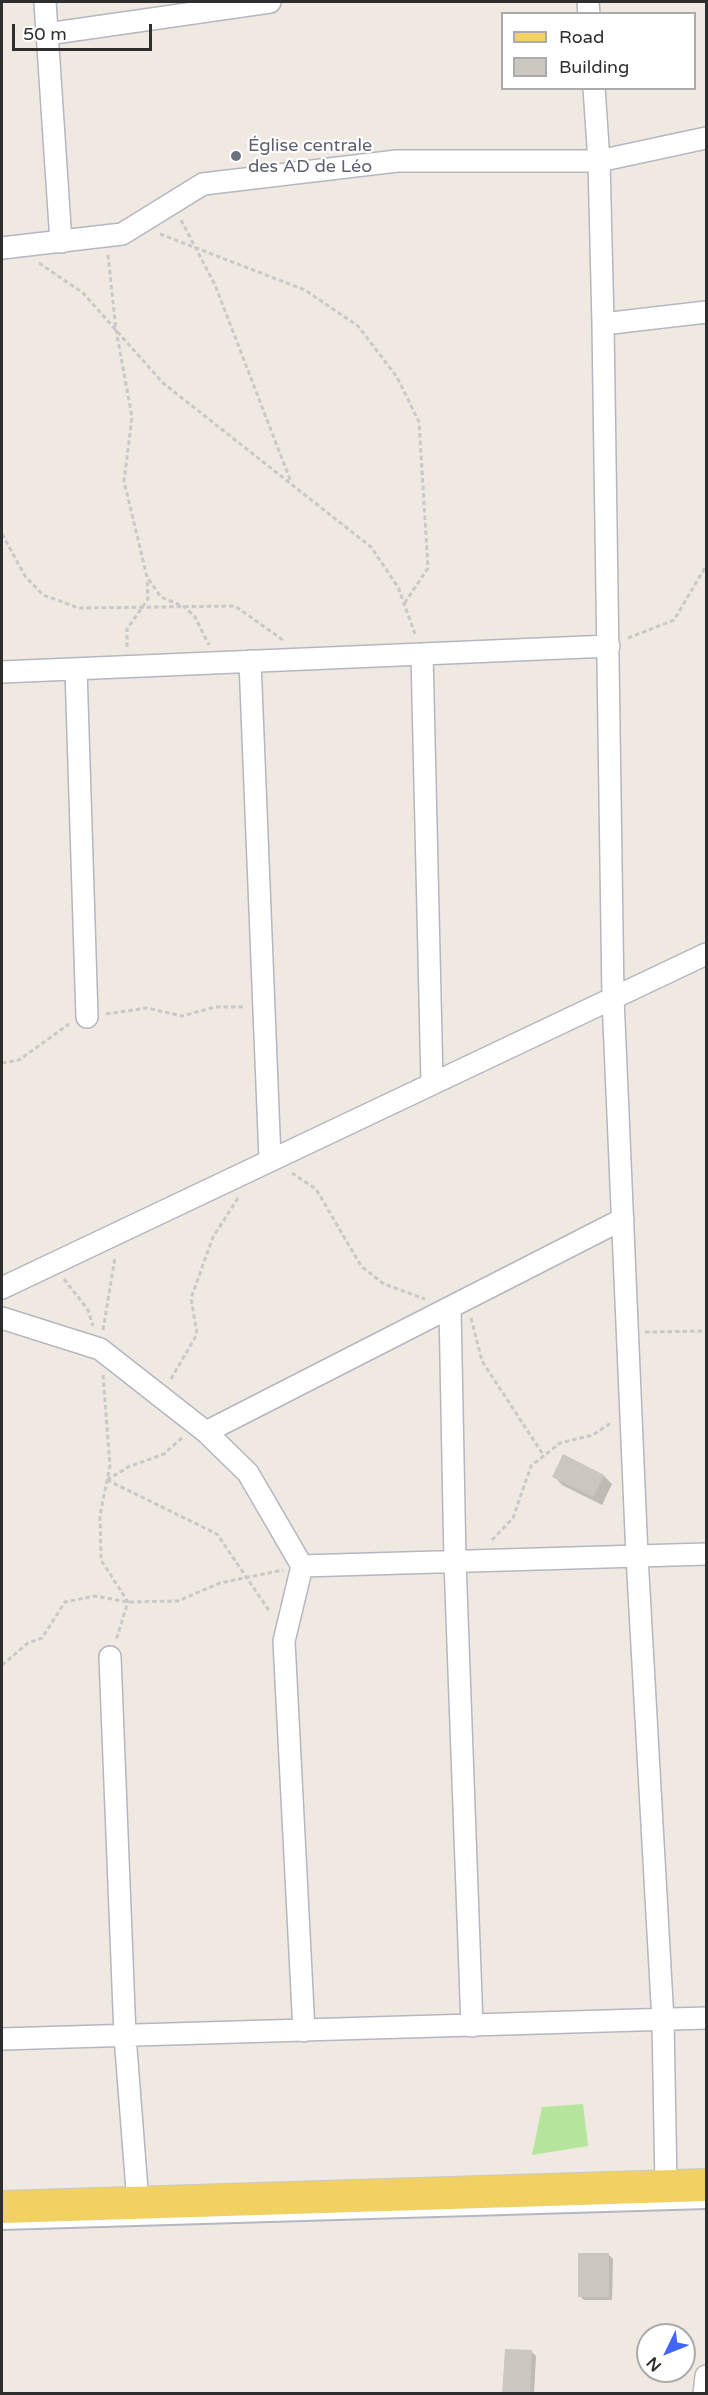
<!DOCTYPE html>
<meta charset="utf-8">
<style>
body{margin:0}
#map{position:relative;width:708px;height:2395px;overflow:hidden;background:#efe9e1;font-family:"Varela Round",sans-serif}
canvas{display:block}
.frame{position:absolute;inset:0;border:3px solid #2e2e2e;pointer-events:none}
.legend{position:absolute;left:501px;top:12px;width:195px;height:78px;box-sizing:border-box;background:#fff;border:2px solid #ababab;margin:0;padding:8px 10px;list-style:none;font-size:18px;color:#2e2e2e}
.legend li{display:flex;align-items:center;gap:12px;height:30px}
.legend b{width:30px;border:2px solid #ababab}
.north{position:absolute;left:636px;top:2323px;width:60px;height:60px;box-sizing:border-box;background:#fff;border:2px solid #ababab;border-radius:50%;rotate:227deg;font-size:16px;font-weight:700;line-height:24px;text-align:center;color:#2e2e2e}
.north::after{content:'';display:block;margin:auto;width:21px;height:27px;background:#4264fb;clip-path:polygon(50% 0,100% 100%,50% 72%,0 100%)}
.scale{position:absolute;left:12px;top:24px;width:140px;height:27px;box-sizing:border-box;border:3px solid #2e2e2e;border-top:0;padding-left:8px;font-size:18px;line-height:21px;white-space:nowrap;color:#2e2e2e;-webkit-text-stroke:4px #fff;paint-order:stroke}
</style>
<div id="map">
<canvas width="708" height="2395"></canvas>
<div class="frame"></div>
<ul class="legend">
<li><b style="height:8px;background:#f2d163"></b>Road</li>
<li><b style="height:16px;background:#cbc7bf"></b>Building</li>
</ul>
<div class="north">N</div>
<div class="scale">50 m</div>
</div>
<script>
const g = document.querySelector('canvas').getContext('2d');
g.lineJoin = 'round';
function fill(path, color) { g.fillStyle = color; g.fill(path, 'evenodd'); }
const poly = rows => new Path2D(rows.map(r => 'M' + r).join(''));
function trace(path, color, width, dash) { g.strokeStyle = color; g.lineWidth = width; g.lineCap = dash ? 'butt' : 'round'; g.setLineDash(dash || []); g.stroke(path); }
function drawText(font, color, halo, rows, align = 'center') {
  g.font = font + ' "Varela Round",sans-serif'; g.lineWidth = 4.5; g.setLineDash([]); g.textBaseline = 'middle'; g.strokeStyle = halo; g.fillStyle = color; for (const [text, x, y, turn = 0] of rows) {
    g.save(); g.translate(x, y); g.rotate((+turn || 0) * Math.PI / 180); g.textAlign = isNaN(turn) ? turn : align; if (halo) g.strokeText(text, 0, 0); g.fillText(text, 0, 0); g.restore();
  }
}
fill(poly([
 [583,2104,588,2146,532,2155,542,2107]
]), '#b6e59e');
fill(poly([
 [564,1456,604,1476,612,1484,602,1505,562,1485,554,1476],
 [609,2255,613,2259,612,2300,584,2300,580,2296],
 [532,2352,536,2356,534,2394,504,2394]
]), '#0003');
fill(poly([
 [563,1454,604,1475,593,1497,552,1477],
 [578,2253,609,2253,609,2297,578,2297],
 [505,2349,532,2350,530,2394,502,2394]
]), '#cbc7bf');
const lane = poly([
 [2,2224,706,2203]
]);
const street = poly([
 [45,2,61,242],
 [588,2,589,14],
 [47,34,270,2],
 [594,88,599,161,603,324,613,998,637,1556,663,2021,666,2185],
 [2,248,122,234,203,184,397,161,599,161,706,138],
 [603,324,706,312],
 [422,654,432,1083],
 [250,661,270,1159],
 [76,669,87,1017],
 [2,672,609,646],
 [2,1288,706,954],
 [450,1308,455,1561,472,2026],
 [2,1318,100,1349,206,1432,248,1473,302,1566,284,1641,304,2031],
 [206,1432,623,1219],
 [302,1566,706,1554],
 [110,1657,125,2036,138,2203],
 [2,2039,706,2018],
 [704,2394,706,2376]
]);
const primary = poly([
 [2,2207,706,2185]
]);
trace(lane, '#b4b7c1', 14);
trace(street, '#b4b7c1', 24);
trace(primary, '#c9c9c9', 34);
trace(poly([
 [181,220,215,285,291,482],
 [160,234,305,290,358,326,397,377,419,422,428,568,404,604],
 [108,255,116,330,132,417,124,481,147,577,161,597,185,607,195,617,209,645],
 [39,263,83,293,163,383,371,547,398,587,415,634],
 [2,534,25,576,43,595,79,608,235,606,283,640],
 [628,638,674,620,706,566],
 [127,647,127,629,148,599,147,579],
 [106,1014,147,1008,182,1016,215,1007,244,1007],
 [2,1063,19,1060,69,1024],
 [292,1173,316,1189,361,1266,384,1284,425,1299],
 [64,1279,88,1310,93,1326],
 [471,1318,482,1361,544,1456],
 [103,1330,115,1257],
 [645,1332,706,1331],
 [103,1375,110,1466,100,1515,101,1560,128,1602,116,1640],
 [171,1379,197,1334,191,1298,213,1237,238,1198],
 [107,1480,217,1534,270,1612],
 [107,1480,128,1467,164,1454,183,1437],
 [492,1540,513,1518,531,1466,560,1443,593,1435,612,1422],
 [2,1665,28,1643,42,1638,65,1602,95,1596,128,1602,178,1601,220,1583,283,1570]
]), '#c9c9c9', 3, [4.5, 3]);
trace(lane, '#fff', 10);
trace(street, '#fff', 21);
trace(primary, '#f2d163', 32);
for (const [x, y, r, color] of [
 [236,156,6,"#6b7280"]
]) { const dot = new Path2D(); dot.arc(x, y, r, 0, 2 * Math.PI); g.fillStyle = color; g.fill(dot); trace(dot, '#fff', 2); }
drawText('18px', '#5b616d', '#fff', [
 ["Église centrale",248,146],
 ["des AD de Léo",248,167]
], 'left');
</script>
